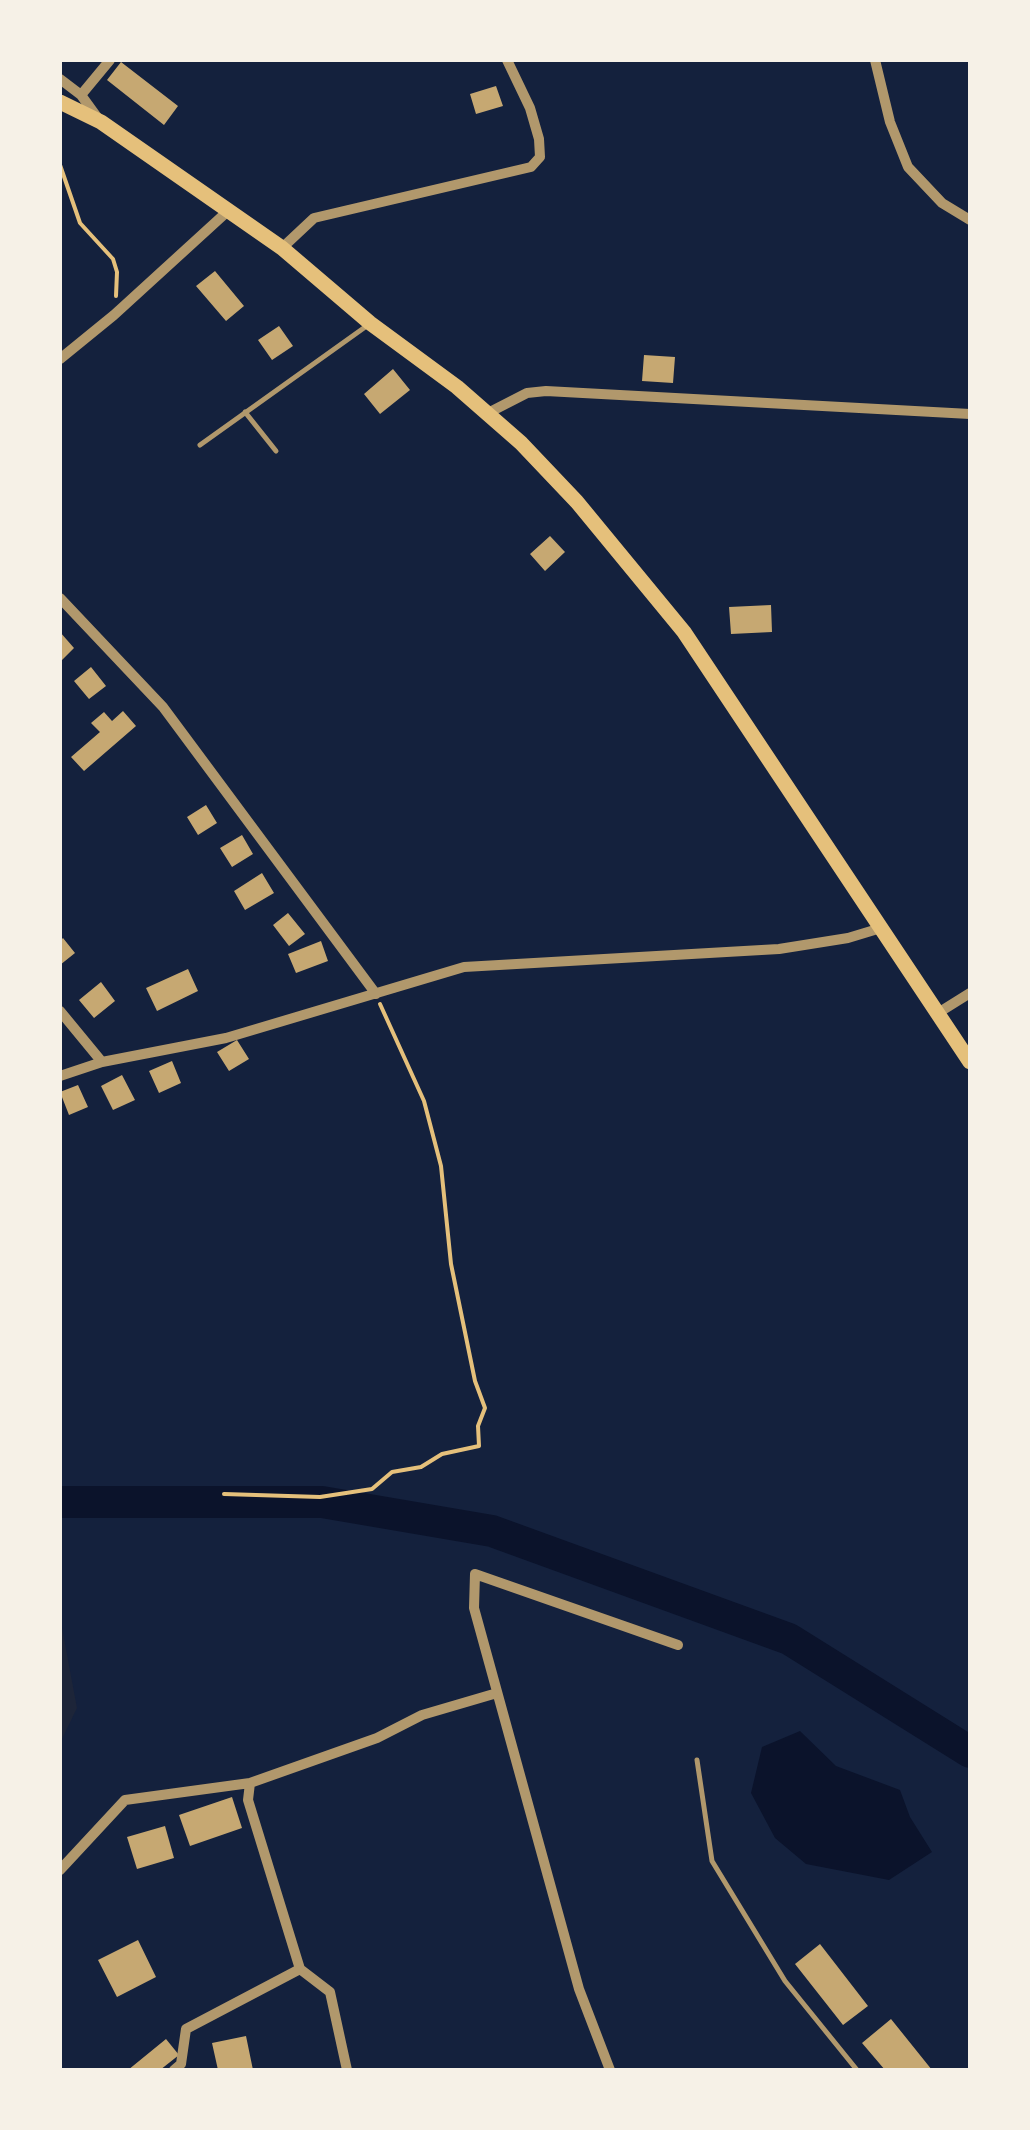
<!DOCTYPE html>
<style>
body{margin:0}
#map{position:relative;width:1030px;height:2130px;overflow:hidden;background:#14213d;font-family:Spectral,serif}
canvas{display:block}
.frame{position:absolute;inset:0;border:62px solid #f6f1e7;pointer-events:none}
</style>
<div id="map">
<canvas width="1030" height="2130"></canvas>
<div class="frame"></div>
</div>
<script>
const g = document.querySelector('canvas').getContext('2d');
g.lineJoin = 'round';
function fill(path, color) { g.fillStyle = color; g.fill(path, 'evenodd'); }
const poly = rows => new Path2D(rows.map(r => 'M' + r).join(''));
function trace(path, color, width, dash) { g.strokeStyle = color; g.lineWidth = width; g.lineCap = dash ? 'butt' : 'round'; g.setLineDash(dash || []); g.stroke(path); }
fill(poly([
 [60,1617,77,1708,60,1743]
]), '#1d2539');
fill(poly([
 [800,1731,836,1766,900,1790,910,1817,932,1852,889,1880,806,1864,775,1838,751,1793,762,1747]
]), '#0b132b');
trace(poly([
 [60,1502,322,1502,492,1531,789,1639,970,1752]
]), '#0b132b', 32);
fill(poly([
 [121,62,178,106,164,125,107,80],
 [496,86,503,106,476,114,470,94],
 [215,271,244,306,226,321,196,286],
 [279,326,293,346,272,360,258,340],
 [644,355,675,357,673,383,642,381],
 [393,369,410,390,380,414,364,394],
 [550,536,565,552,545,571,530,554],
 [771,605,772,632,731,634,729,607],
 [60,632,74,648,60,662],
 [91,667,106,686,89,699,74,681],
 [123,711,136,726,84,771,71,757,100,732,91,723,104,712,112,721],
 [206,805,217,823,198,835,187,817],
 [242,835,253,854,232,867,220,848],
 [262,873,274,893,245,910,234,891],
 [288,913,305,934,289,946,273,925],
 [63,938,75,953,60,965,60,941],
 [321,941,328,961,296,973,288,954],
 [188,969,198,991,157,1011,146,988],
 [101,982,115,1001,94,1018,79,1000],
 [237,1040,249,1059,229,1071,217,1052],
 [172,1061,181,1083,159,1093,149,1071],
 [122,1075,135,1100,113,1110,101,1086],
 [78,1085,88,1107,69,1115,60,1092],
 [232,1797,242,1828,190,1846,179,1815],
 [165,1826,174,1858,137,1869,127,1837],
 [138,1940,156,1977,117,1997,98,1960],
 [820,1944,868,2006,843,2025,795,1964],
 [891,2019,932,2070,885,2070,862,2043],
 [246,2036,253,2070,218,2070,212,2043],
 [166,2039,179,2055,160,2070,128,2070]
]), '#c6a872');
trace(poly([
 [60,165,80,223,113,259,117,272,116,296],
 [224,1494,320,1497,372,1489,392,1472,421,1467,442,1454,479,1446,478,1426,485,1408,475,1381,451,1264,441,1166,424,1101,380,1004]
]), '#e5c07b', 4);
trace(poly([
 [245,412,276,451],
 [200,445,368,325],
 [697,1760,712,1861,785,1981,857,2070]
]), '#b1986c', 5);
trace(poly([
 [875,60,890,122,908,167,942,203,970,220],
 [60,79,81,95,97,117],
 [81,95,110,60],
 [282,248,314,218,531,167,540,157,539,139,530,108,507,60],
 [60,359,114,315,229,210],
 [488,413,527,393,546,391,970,414],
 [60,598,163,707,376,994],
 [60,1011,102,1062],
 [938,1013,970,993],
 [60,1076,102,1062,226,1038,464,967,779,949,848,938,881,928],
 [250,1783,248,1800,300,1969,330,1992,347,2070],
 [60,1870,125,1800,250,1783,377,1738,422,1715,497,1693],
 [174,2070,181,2064,186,2029,300,1969],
 [610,2070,579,1989,474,1608,475,1574,678,1645]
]), '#b1986c', 10);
trace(poly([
 [60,102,101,122,282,248,370,323,457,387,521,443,577,502,684,632,970,1062]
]), '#e5c07b', 15);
</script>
